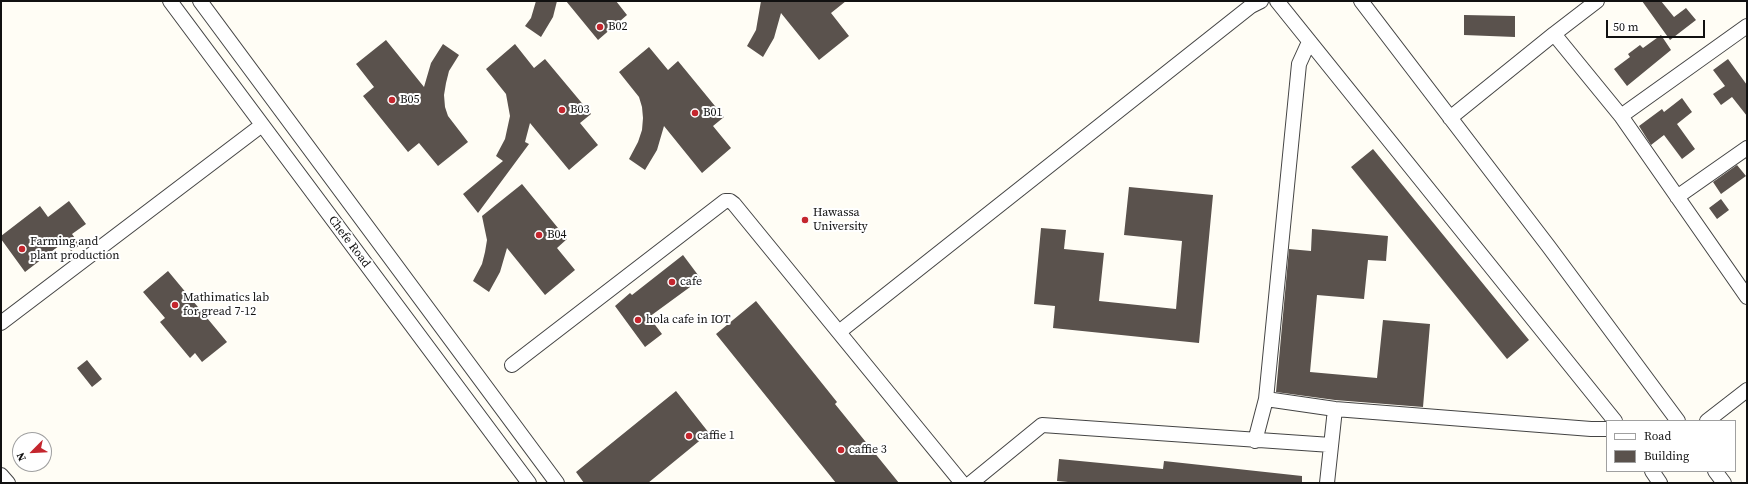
<!DOCTYPE html>
<style>
body{margin:0}
#map{position:relative;width:1748px;height:484px;overflow:hidden;background:#fffdf5;font-family:"Source Serif 4",serif}
canvas{display:block}
.frame{position:absolute;inset:0;border:2px solid #111;pointer-events:none}
.legend{position:absolute;left:1606px;top:420px;width:130px;height:52px;box-sizing:border-box;background:#fff;border:1px solid #a0a0a0;margin:0;padding:5px 7px;list-style:none;font-size:12px;color:#111}
.legend li{display:flex;align-items:center;gap:8px;height:20px}
.legend b{width:20px;border:1px solid #a0a0a0}
.north{position:absolute;left:12px;top:432px;width:40px;height:40px;box-sizing:border-box;background:#fff;border:1px solid #a0a0a0;border-radius:50%;rotate:246deg;font-size:11px;font-weight:700;line-height:16px;text-align:center;color:#111}
.north::after{content:'';display:block;margin:auto;width:14px;height:18px;background:#c4262e;clip-path:polygon(50% 0,100% 100%,50% 72%,0 100%)}
.scale{position:absolute;left:1606px;top:20px;width:99px;height:18px;box-sizing:border-box;border:2px solid #111;border-top:0;padding-left:5px;font-size:12px;line-height:14px;white-space:nowrap;color:#111;-webkit-text-stroke:3px #fff;paint-order:stroke}
</style>
<div id="map">
<canvas width="1748" height="484"></canvas>
<div class="frame"></div>
<ul class="legend">
<li><b style="height:5px;background:#fff"></b>Road</li>
<li><b style="height:11px;background:#5a524d"></b>Building</li>
</ul>
<div class="north">N</div>
<div class="scale">50 m</div>
</div>
<script>
const g = document.querySelector('canvas').getContext('2d');
g.lineJoin = 'round';
function fill(path, color) { g.fillStyle = color; g.fill(path, 'evenodd'); }
const poly = rows => new Path2D(rows.map(r => 'M' + r).join(''));
function trace(path, color, width, dash) { g.strokeStyle = color; g.lineWidth = width; g.lineCap = dash ? 'butt' : 'round'; g.setLineDash(dash || []); g.stroke(path); }
function drawText(font, color, halo, rows, align = 'center') {
  g.font = font + ' "Source Serif 4",serif'; g.lineWidth = 4; g.setLineDash([]); g.textBaseline = 'middle'; g.strokeStyle = halo; g.fillStyle = color; for (const [text, x, y, turn = 0] of rows) {
    g.save(); g.translate(x, y); g.rotate((+turn || 0) * Math.PI / 180); g.textAlign = isNaN(turn) ? turn : align; if (halo) g.strokeText(text, 0, 0); g.fillText(text, 0, 0); g.restore();
  }
}
fill(poly([
 [536,1,557,1,553,17,541,37,525,26,531,18],
 [566,1,616,1,627,15,598,40],
 [761,1,846,1,831,13,849,36,819,60,781,13,774,38,763,57,747,46,756,30],
 [1642,1,1661,1,1674,17,1686,8,1696,20,1670,40],
 [1464,15,1515,16,1515,37,1464,35],
 [1661,35,1671,50,1627,86,1614,69,1630,57,1628,54,1640,45,1643,48],
 [386,40,424,87,431,63,443,44,459,55,449,71,446,83,444,95,445,107,448,116,468,142,438,166,419,143,408,152,363,96,374,87,356,64],
 [515,44,534,68,545,59,591,114,580,123,598,145,569,170,530,123,525,142,529,144,478,213,463,194,503,161,496,156,505,139,510,116,506,94,486,69],
 [649,47,668,70,678,61,724,117,713,126,731,148,702,173,664,126,657,150,645,170,629,159,638,142,642,130,643,118,642,107,639,97,619,72],
 [1728,59,1747,85,1747,116,1732,97,1721,105,1713,94,1725,86,1713,70],
 [1682,98,1692,112,1677,124,1695,149,1682,159,1664,135,1651,145,1639,126,1662,109,1664,112],
 [1373,149,1529,340,1507,359,1351,167],
 [1737,165,1746,176,1721,194,1713,182],
 [522,184,567,239,557,248,575,270,545,295,507,248,500,272,489,292,473,281,482,264,485,252,487,240,482,216],
 [1129,187,1213,195,1199,343,1053,328,1055,306,1034,304,1041,228,1066,230,1064,249,1104,253,1099,301,1176,309,1182,241,1124,235],
 [1721,199,1729,210,1717,219,1709,208],
 [69,201,86,224,72,234,80,245,71,251,64,242,25,272,1,239,1,236,40,206,48,217],
 [1312,229,1388,236,1386,261,1368,260,1364,299,1317,295,1310,372,1377,378,1383,320,1430,324,1423,407,1335,400,1276,392,1289,249,1311,251],
 [683,255,701,279,649,317,662,334,645,347,615,306,630,293,632,295],
 [168,271,227,342,202,362,195,353,190,358,160,322,165,318,143,292],
 [756,301,837,402,835,404,899,483,836,483,716,334],
 [87,360,102,379,92,387,77,368],
 [676,391,709,433,648,483,584,483,576,472],
 [1059,459,1163,469,1164,461,1302,476,1302,483,1079,483,1057,481]
]), '#5a524d');
const minor = poly([
 [170,1,529,483],
 [200,1,557,483],
 [1277,1,1615,421],
 [1361,1,1549,247,1678,421],
 [1554,34,1621,116,1747,297],
 [1621,116,1747,26],
 [1450,118,1554,34,1597,1],
 [1677,197,1747,148],
 [1,323,262,125],
 [839,332,1251,6,1261,1],
 [512,365,725,201,730,201,734,204,962,483],
 [1266,399,1335,409,1591,429,1607,429],
 [1707,421,1747,390],
 [1255,441,1266,399,1299,64,1309,42],
 [1652,471,1660,483],
 [1715,471,1724,483],
 [1,475,8,483],
 [971,483,1042,425,1331,445],
 [1327,483,1335,409]
]);
trace(minor, '#444', 16);
trace(minor, '#fff', 14);
for (const [x, y, r, color] of [
 [600,27,4,"#c4262e"],
 [392,100,4,"#c4262e"],
 [562,110,4,"#c4262e"],
 [695,113,4,"#c4262e"],
 [805,220,4,"#c4262e"],
 [539,235,4,"#c4262e"],
 [22,249,4,"#c4262e"],
 [672,282,4,"#c4262e"],
 [175,305,4,"#c4262e"],
 [638,320,4,"#c4262e"],
 [689,436,4,"#c4262e"],
 [841,450,4,"#c4262e"]
]) { const dot = new Path2D(); dot.arc(x, y, r, 0, 2 * Math.PI); g.fillStyle = color; g.fill(dot); trace(dot, '#fff', 1.5); }
drawText('12px', '#111', '#fff', [
 ["B02",608,27],
 ["B05",400,100],
 ["B03",570,110],
 ["B01",703,113],
 ["Hawassa",813,213],
 ["University",813,227],
 ["B04",547,235],
 ["Farming and",30,242],
 ["plant production",30,256],
 ["cafe",680,282],
 ["Mathimatics lab",183,298],
 ["for gread 7-12",183,312],
 ["hola cafe in IOT",646,320],
 ["caffie 1",697,436],
 ["caffie 3",849,450]
], 'left');
drawText('12px', '#111', '#fff', [
 ["Chefe Road",349,242,53]
]);
</script>
